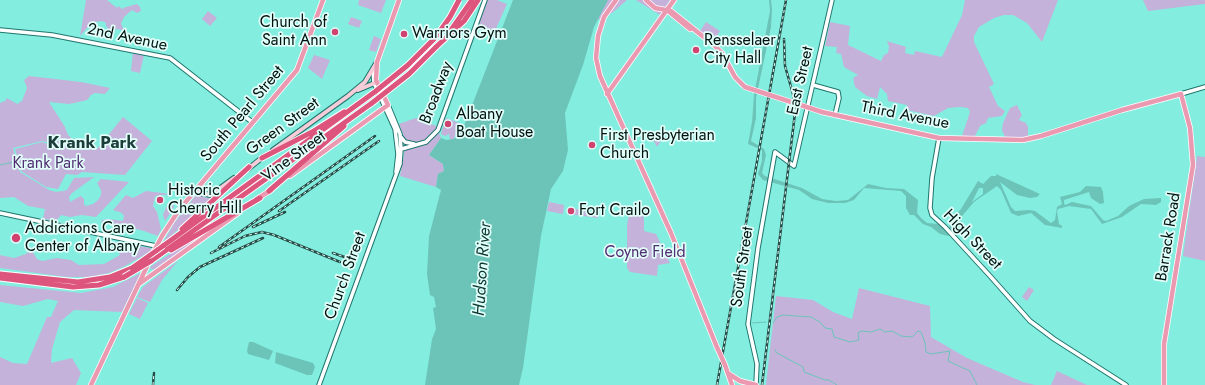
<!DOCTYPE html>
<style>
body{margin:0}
canvas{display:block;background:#83eddf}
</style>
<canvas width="1205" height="385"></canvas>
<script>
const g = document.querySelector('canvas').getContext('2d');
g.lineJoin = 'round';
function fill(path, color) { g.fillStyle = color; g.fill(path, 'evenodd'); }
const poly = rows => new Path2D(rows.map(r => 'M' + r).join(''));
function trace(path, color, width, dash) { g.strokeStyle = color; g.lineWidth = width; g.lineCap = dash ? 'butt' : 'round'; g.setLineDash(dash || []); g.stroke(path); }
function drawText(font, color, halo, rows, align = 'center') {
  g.font = font + ' Jost,sans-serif'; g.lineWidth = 3.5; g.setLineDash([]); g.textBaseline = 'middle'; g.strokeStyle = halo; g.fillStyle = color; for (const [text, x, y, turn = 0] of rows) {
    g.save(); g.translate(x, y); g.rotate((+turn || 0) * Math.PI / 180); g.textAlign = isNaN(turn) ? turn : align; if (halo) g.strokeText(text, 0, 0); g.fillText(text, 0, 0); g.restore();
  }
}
fill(poly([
 [86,0,107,0,117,8,118,6,124,10,123,8,137,4,140,7,141,11,137,13,132,10,124,17,121,23,124,31,118,29,110,30,106,26,106,23,102,21,96,22,94,26,87,28,80,36],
 [359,0,386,0,381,13,358,5],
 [486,0,497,0,507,4,494,33,477,28],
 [602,0,627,0,612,13,600,19,590,20],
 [636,0,670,0,660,15],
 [965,0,1058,0,1042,42,1027,23,1013,15,1004,15,994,18,979,27,974,36,974,42,994,84,989,87,998,106,1005,111,1002,116,988,118,986,123,980,126,975,136,962,136,970,112,968,108,960,107,948,108,934,116,907,110,907,105,888,101,887,94,880,87,877,99,867,96,855,87,853,78,858,75,844,67,841,54,836,53,837,47,825,46,830,22,850,26,848,45,881,61,884,55,888,53,889,47,887,41,906,47,905,53,914,55,915,51,942,57,962,15],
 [1143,0,1205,0,1205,4,1148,11],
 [208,11,217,18,210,26,202,19],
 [351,17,362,21,359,28,348,24],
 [706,22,720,31,714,40,700,31],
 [374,36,381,39,376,52,369,50],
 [133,53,144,55,140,73,131,71],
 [314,55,330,60,322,79,308,68],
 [29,76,81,82,110,88,105,94,95,93,91,95,87,100,79,102,69,104,49,102,65,127,68,135,76,142,51,138,47,142,42,141,13,148,20,172,49,190,56,192,63,191,67,190,74,178,94,177,72,193,69,197,70,202,81,196,84,199,84,204,86,206,93,204,98,200,101,195,101,190,97,183,101,179,129,182,96,217,82,215,70,217,61,215,56,221,50,220,43,219,45,209,28,206,14,197,0,198,0,103,5,101,7,98,17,104,22,101,27,88,24,80],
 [1017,105,1022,115,1019,120,1026,123,1028,127,1028,137,1005,137,1002,130,1003,123,1010,108],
 [123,117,152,141,125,175,82,172,77,175,66,174,58,189,46,187,21,171,15,149,42,142,48,144,52,140,87,144,97,149],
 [416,118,436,126,441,138,429,155,443,164,444,171,438,174,436,187,400,176,404,155,404,137,399,124],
 [446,118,459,123,454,139,450,140,449,134,445,136,441,134],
 [650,132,662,139,657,147,650,133],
 [1197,156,1205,157,1205,261,1183,256],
 [146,191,170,194,155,196,153,206,157,212,161,229,158,236,141,230,101,222,103,220,108,219,123,221,124,216,122,213,113,210,126,195,133,198],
 [197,194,207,198,217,195,163,243,174,223],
 [549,202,564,205,563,214,547,211],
 [168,203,172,203,174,207,165,221,163,215],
 [569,207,599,215,598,218,569,214],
 [630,209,642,211,644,220,644,231,656,234,670,263,658,265,657,276,630,272,627,268,627,225],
 [196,238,197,240,157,270,151,269,150,267,159,261],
 [114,242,151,248,151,251,125,266,109,273,89,277,67,277,0,268,0,255,14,258,26,254,31,249,37,259,42,261,57,258,71,260,79,265,104,264,120,255],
 [178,261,162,280,150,302,137,297,143,287],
 [141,273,122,312,74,310,60,322,52,349,51,363,72,358,81,373,76,385,0,385,0,357,13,363,27,364,47,317,51,317,58,301,48,299,23,306,0,302,0,285,81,293,113,287],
 [1029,287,1034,290,1027,301,1022,297],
 [859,288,930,306,931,337,967,358,1023,382,1035,385,766,385,776,296,813,300,833,312,852,319],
 [137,298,148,303,140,319,129,314],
 [1057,371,1087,385,1051,385]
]), '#c4b2db');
fill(poly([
 [513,0,608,0,594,27,583,65,565,113,568,150,563,171,551,189,541,236,523,368,519,385,425,385,432,339,436,329,433,308,436,307,434,297,430,295,427,274,429,236,441,190,436,187,438,174,444,171,443,164,429,155,441,138,446,140,454,139,462,131],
 [769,0,771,0,772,10,771,27,756,98,756,118,751,141,764,149,766,155,762,173,765,176,802,188,822,199,836,201,848,200,868,184,886,188,904,189,918,200,917,213,921,218,927,223,938,224,946,231,949,228,952,219,961,209,978,181,983,184,991,176,996,176,996,174,1040,194,1037,197,1030,198,1017,195,1000,182,1011,207,1015,211,1029,210,1035,211,1051,223,1055,220,1057,207,1062,204,1060,197,1080,192,1086,186,1101,187,1103,192,1104,203,1100,204,1091,198,1089,192,1064,200,1064,203,1065,205,1072,202,1091,206,1103,220,1106,221,1118,216,1129,206,1144,199,1161,198,1161,202,1156,205,1141,204,1122,217,1102,224,1091,209,1069,206,1058,209,1057,212,1059,224,1062,226,1062,228,1045,225,1031,213,1018,216,1011,213,1001,190,997,186,974,202,956,223,953,231,948,236,940,234,931,227,923,224,914,215,910,215,906,208,906,196,901,191,864,188,854,200,845,203,828,203,812,199,799,190,763,180,758,174,762,161,762,150,748,144,752,122,754,95,770,11],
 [979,188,983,188,983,194,972,202],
 [249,342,253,342,273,351,269,360,248,354,247,351],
 [276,352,313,363,315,367,312,375,307,375,275,363]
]), '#6cc4b9');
trace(poly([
 [0,165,14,162],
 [752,323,766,322],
 [773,323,777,317,783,315,811,317,820,322,825,328,832,329,834,337,850,342,859,340,858,333,862,331,871,332,880,329,885,332,892,331,901,336,912,337,918,331,921,332,925,343,926,352,931,354,950,351,948,361,970,371,977,385],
 [775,350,777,353,803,367,804,372,825,380,829,380,837,385]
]), '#6cc4b9', 1);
const tertiary = poly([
 [0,30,52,35,170,58,252,122],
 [373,70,374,83,395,129,398,154,396,172],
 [813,85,838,92,839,98,835,115],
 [1181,94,1205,87],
 [401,137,405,142,414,144],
 [939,138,932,178,930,208,932,215,945,227,990,276,1030,321,1054,339,1126,385],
 [398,150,426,142,438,130,485,0],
 [0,213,156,246],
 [756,384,757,364,748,324,758,248,775,152,794,166,832,0],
 [319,385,400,164,401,149,400,134,388,105]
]);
const secondary = poly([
 [358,90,377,82],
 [273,150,348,96,365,82,377,62],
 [248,169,263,157],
 [194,192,211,195,234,178]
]);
const primary = poly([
 [616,0,604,17,598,36,596,58,600,76,671,233,716,345],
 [646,0,655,8,671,11,715,46,722,53,735,77,745,87],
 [667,10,690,29],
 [607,94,674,0],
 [822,112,939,138,1023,140,1041,136,1122,110,1181,94,1190,128,1193,165,1164,344,1164,385],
 [290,176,388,105,376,80,377,62,399,0],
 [257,199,271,190],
 [153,253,162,236,179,210,297,70,323,0],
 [139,284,238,213],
 [725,365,732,385],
 [729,374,740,381,756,385],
 [91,385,149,262]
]);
const motorway = poly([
 [451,30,472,0],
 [436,47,464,21,478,0],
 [262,158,312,132,344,112],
 [269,191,344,126],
 [182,229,249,167],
 [163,246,376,91],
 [171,250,260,198],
 [151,261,372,103],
 [0,274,78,282,110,277,132,268],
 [0,278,73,287,99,285,124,277]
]);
trace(tertiary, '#1f766d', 5.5);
trace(secondary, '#1f766d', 6);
trace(primary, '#fff', 6);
trace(motorway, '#fff', 7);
trace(tertiary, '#fff', 3.5);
trace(secondary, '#f5ccd8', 4);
trace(primary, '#eb99b1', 4.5);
trace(motorway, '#dd557d', 5);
const rail = poly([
 [279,211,379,141],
 [253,227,285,212],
 [219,247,375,136],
 [211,253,245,236,262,232,274,235,340,262],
 [333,253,350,259],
 [177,290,188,277,200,267,263,238],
 [153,385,154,373],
 [717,385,786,0],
 [762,385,795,113,793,94,785,66,784,39]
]);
trace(rail, '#244d47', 2.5);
trace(rail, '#e2fffa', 1, [3]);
const primaryBridge = poly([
 [745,87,822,112],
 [716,345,725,365]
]);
const motorwayBridge = poly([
 [376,91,408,65,435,38,450,17,459,0],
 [372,103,409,74,436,47],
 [132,268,163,246],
 [124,277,151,261]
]);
trace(primaryBridge, '#fff', 6, []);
trace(motorwayBridge, '#fff', 7, []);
trace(primaryBridge, '#eb99b1', 4.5);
trace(motorwayBridge, '#dd557d', 5);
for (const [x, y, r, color] of [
 [335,32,4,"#d0426f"],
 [404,34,4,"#d0426f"],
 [696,50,4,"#d0426f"],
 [448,124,4,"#d0426f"],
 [592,145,4,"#d0426f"],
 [160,200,4,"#d0426f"],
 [571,211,4,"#d0426f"],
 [16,238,5,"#d0426f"]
]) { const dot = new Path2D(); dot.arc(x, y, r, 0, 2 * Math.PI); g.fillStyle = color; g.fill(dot); trace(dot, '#e2fffa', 1.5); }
drawText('16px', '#00120f', '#e2fffa', [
 ["Church of",327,23,"right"],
 ["Saint Ann",327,41,"right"],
 ["Warriors Gym",412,34],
 ["Rensselaer",704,41],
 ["City Hall",704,59],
 ["Albany",456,115],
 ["Boat House",456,133],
 ["First Presbyterian",600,136],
 ["Church",600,154],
 ["Historic",168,191],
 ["Cherry Hill",168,209],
 ["Fort Crailo",579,211],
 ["Addictions Care",25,229],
 ["Center of Albany",25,247]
], 'left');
drawText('16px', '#00120f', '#e2fffa', [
 ["2nd Avenue",127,38,12],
 ["East Street",801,81,-77],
 ["Broadway",437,93,-69],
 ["South Pearl Street",243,114,-50],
 ["Third Avenue",905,116,11],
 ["Green Street",283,127,-36],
 ["Vine Street",294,157,-36],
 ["Barrack Road",1169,237,-81],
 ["High Street",972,240,46],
 ["South Street",743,267,-82],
 ["Church Street",346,276,-70]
]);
drawText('16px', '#512d72', '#e2fffa', [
 ["Krank Park",48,164],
 ["Coyne Field",645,253]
]);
drawText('bold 17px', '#1b3c38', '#e2fffa', [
 ["Krank Park",92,144]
]);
drawText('italic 17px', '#0d3833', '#e2fffa', [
 ["Hudson River",483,269,-86]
]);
</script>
